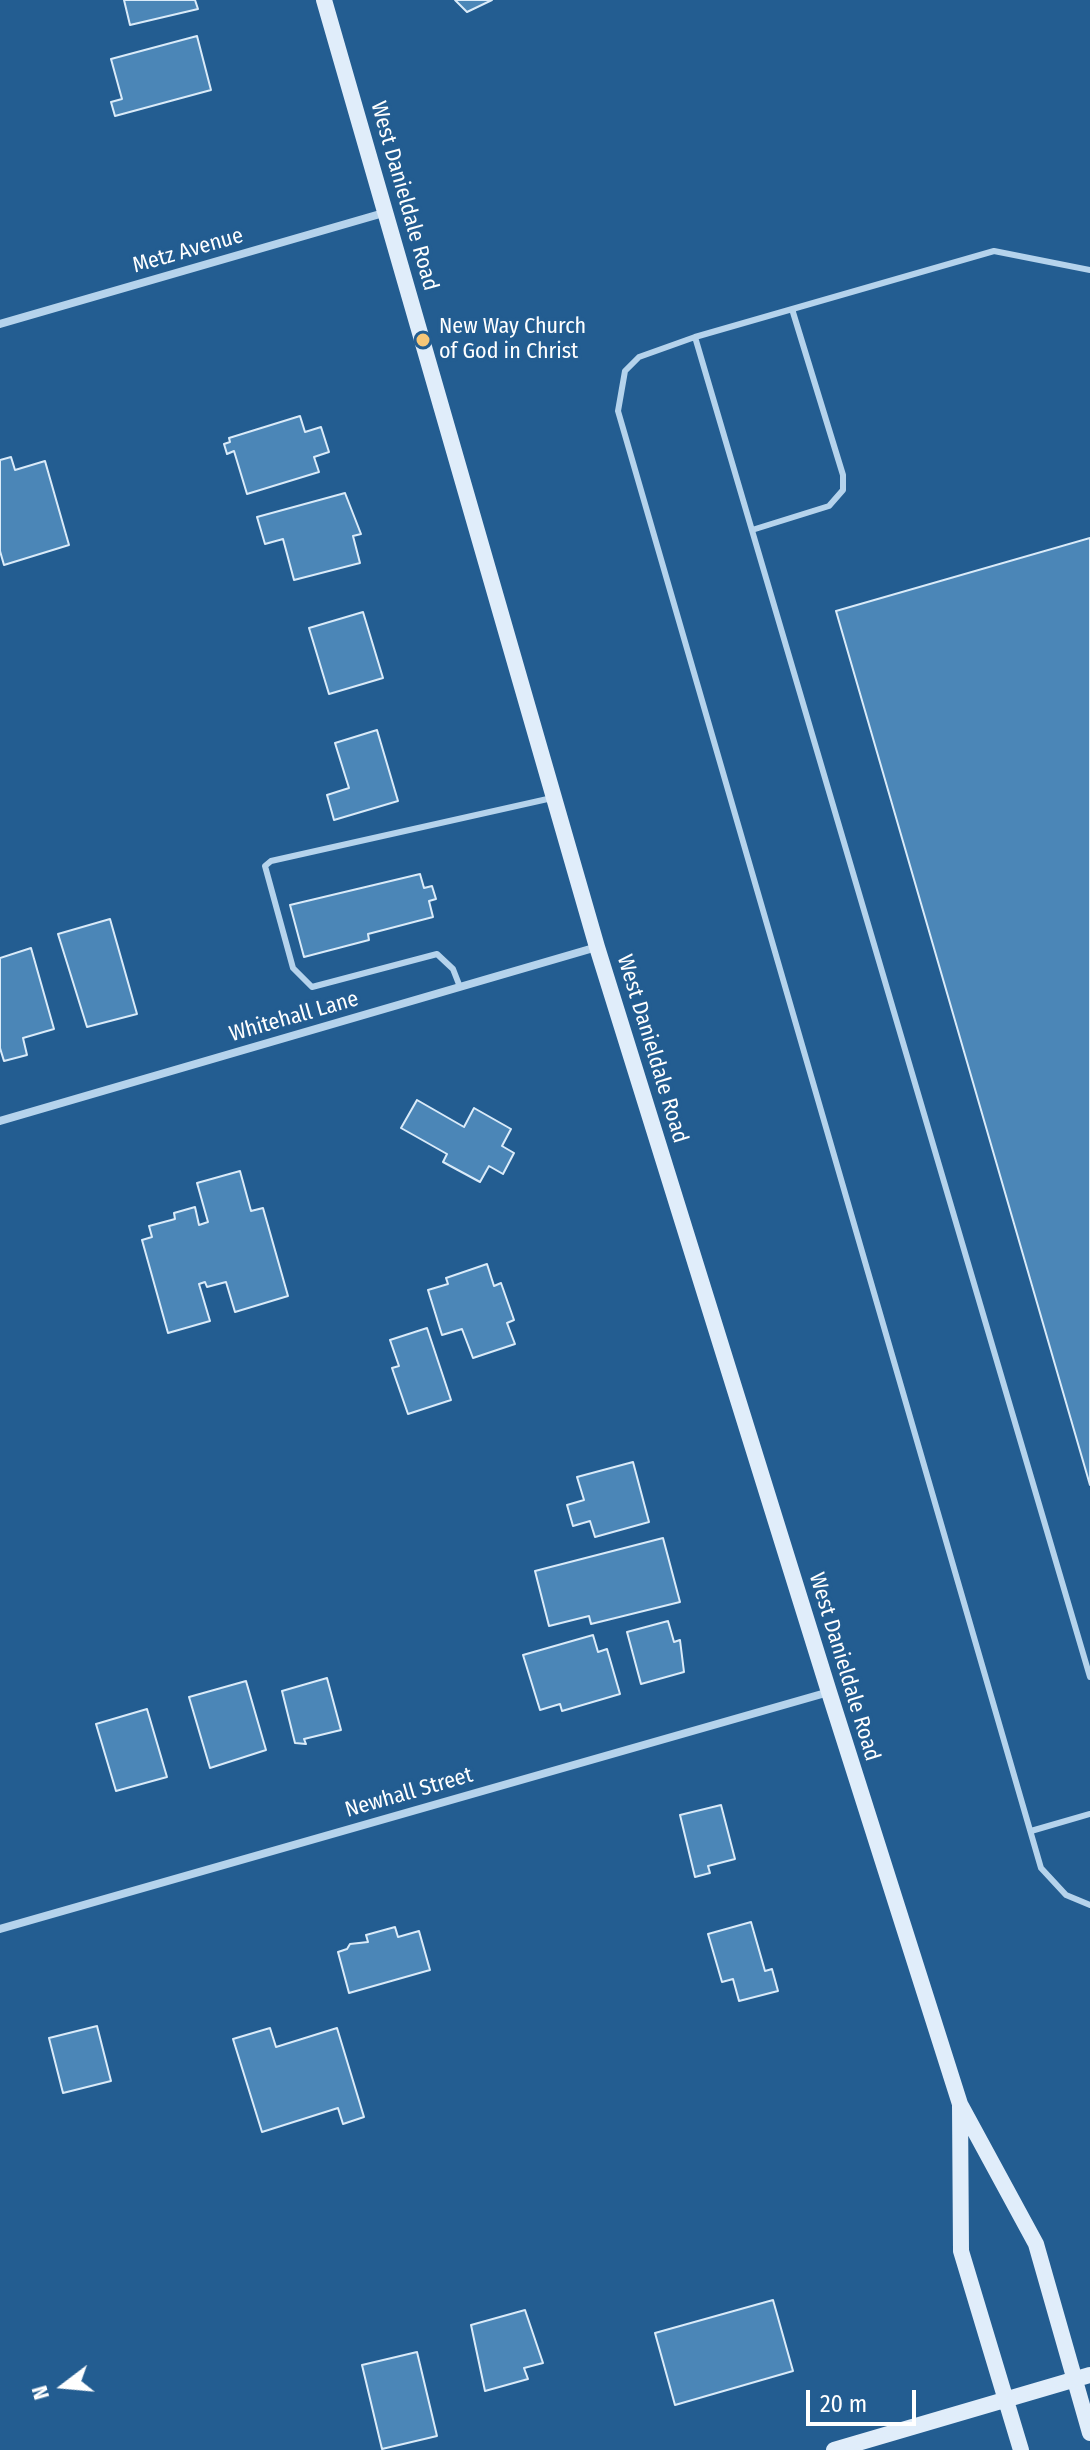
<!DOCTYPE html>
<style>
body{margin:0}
#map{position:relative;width:1090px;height:2450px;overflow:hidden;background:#235d91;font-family:"Fira Sans Condensed",sans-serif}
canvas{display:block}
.north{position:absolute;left:24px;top:2346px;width:80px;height:80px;-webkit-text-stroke:6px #235d91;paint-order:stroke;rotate:254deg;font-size:22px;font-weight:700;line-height:32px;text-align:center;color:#fff}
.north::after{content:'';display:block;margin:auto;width:28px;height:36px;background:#fff;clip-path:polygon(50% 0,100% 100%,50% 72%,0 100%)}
.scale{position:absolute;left:806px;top:2390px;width:110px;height:36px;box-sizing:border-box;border:4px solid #fff;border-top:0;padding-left:10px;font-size:24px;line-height:28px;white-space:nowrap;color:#fff;-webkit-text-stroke:6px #235d91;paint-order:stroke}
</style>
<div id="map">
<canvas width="1090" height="2450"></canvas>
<div class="north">N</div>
<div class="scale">20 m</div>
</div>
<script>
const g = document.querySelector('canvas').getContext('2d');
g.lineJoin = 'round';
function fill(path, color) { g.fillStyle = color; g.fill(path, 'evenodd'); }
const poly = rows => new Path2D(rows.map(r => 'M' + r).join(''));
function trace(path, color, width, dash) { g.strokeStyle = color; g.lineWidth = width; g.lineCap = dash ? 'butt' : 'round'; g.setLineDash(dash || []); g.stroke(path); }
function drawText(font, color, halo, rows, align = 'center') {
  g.font = font + ' "Fira Sans Condensed",sans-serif'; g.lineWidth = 7; g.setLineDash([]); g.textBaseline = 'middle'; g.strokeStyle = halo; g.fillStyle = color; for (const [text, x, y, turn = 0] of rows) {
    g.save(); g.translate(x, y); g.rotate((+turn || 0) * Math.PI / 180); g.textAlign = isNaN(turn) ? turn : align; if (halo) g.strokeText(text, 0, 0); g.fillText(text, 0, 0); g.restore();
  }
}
const building = poly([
 [124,0,195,0,198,9,130,25,124,0],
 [455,0,492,0,467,12,455,0],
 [197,36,211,90,115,116,111,102,122,99,111,59,197,36],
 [300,416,305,432,321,427,329,452,314,457,319,472,247,494,234,451,227,454,224,444,230,442,229,438,300,416],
 [11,457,15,470,45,461,69,545,4,565,0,551,0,460,11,457],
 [345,493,361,534,353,536,360,563,294,580,283,539,265,544,257,517,345,493],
 [1090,538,1090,1485,836,611,1090,538],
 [363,612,383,678,329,694,309,628,363,612],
 [377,730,398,801,334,820,327,795,349,788,335,743,377,730],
 [420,874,424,888,432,886,436,899,429,901,433,917,368,934,369,940,304,957,290,905,420,874],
 [110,919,137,1014,87,1027,58,934,110,919],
 [31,948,54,1029,23,1038,27,1055,4,1061,0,1048,0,958,31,948],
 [417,1100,464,1127,474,1108,511,1129,502,1146,514,1153,503,1174,489,1166,480,1182,443,1162,447,1154,401,1128,417,1100],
 [240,1171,251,1211,263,1208,288,1296,235,1312,226,1282,207,1287,205,1282,199,1284,210,1321,168,1333,142,1240,152,1237,149,1226,175,1219,174,1213,195,1207,199,1225,208,1222,197,1183,240,1171],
 [487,1264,494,1286,501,1283,514,1320,507,1323,515,1344,473,1358,462,1329,442,1335,428,1290,448,1284,446,1278,487,1264],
 [427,1328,451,1400,408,1414,392,1368,399,1366,390,1340,427,1328],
 [633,1462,649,1522,595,1537,590,1521,573,1526,567,1505,584,1500,577,1477,633,1462],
 [663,1538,680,1602,591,1624,589,1616,549,1626,535,1571,663,1538],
 [668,1621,674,1642,680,1640,684,1672,641,1684,627,1632,668,1621],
 [593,1635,598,1652,607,1649,620,1694,562,1711,560,1704,540,1710,523,1655,593,1635],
 [327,1678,341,1730,304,1739,306,1744,295,1743,282,1691,327,1678],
 [246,1681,266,1750,210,1768,189,1697,246,1681],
 [147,1709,167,1777,116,1791,96,1724,147,1709],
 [721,1805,735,1859,708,1866,710,1873,695,1877,680,1815,721,1805],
 [751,1922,765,1971,772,1969,778,1991,739,2001,733,1979,722,1982,708,1934,751,1922],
 [395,1927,398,1937,419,1931,430,1970,349,1993,338,1952,347,1949,350,1944,368,1942,366,1935,395,1927],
 [97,2026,111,2081,63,2093,49,2038,97,2026],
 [270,2028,276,2047,337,2028,364,2117,343,2124,338,2108,262,2132,233,2039,270,2028],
 [773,2300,793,2371,675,2405,655,2333,773,2300],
 [525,2310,543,2363,524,2368,528,2379,485,2391,471,2325,525,2310],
 [417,2352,437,2436,382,2449,362,2365,417,2352]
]);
fill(building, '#4b86b7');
trace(building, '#daebf9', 2);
trace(poly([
 [1090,270,994,251,695,337,639,357,625,371,618,411,1041,1868,1066,1895,1090,1905],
 [695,337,1090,1677],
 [752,530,829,506,843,490,843,475,792,309],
 [460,987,453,969,437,954,312,987,293,968,265,866,271,861,552,798],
 [1031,1831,1090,1814]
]), '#b5d3ec', 6);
trace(poly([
 [0,324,387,212],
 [0,1121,597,947],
 [0,1929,829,1692]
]), '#b5d3ec', 8);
trace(poly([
 [324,0,597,947,829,1692,960,2104,1036,2244,1090,2433],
 [960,2105,961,2251,1021,2450],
 [834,2450,1090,2375]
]), '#e0edfa', 16);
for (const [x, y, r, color] of [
 [423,340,8,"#f7c778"]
]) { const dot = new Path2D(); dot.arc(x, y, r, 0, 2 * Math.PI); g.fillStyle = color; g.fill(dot); trace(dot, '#235d91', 3); }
drawText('22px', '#fff', '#235d91', [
 ["West Danieldale Road",404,196,74],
 ["Metz Avenue",188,251,-16],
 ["Whitehall Lane",294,1017,-16],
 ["West Danieldale Road",652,1049,73],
 ["West Danieldale Road",844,1667,73],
 ["Newhall Street",409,1793,-16]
]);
drawText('22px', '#fff', '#235d91', [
 ["New Way Church",439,327],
 ["of God in Christ",439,352]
], 'left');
</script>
